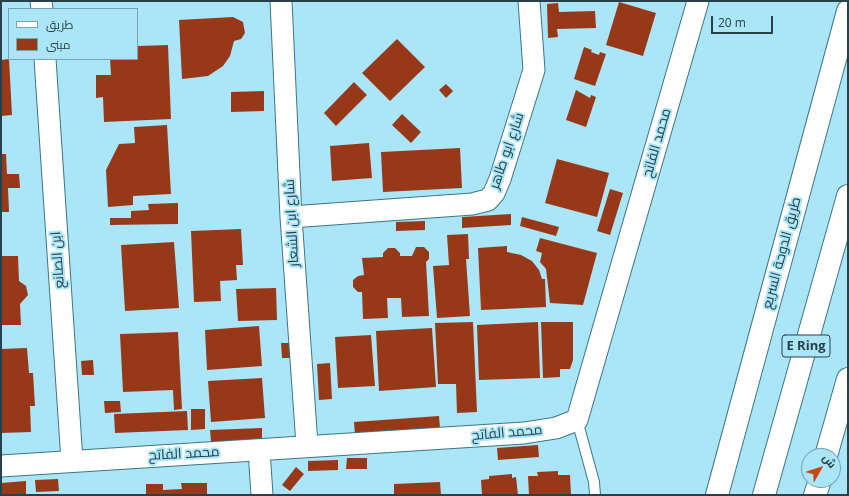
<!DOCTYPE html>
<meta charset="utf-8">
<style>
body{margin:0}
#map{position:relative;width:849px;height:496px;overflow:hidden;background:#abe6f8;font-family:"Open Sans",Cairo,sans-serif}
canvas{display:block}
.frame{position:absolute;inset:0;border:2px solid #284148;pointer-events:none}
.legend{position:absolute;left:8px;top:8px;width:130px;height:52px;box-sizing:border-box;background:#abe6f8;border:1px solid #77a4b2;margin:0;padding:5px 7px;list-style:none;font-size:12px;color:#284148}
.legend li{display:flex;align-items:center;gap:8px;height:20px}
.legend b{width:20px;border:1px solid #77a4b2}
.north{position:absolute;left:801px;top:448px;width:40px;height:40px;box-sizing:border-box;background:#abe6f8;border:1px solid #77a4b2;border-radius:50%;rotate:51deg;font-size:11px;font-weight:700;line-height:16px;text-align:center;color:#284148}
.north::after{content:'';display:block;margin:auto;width:14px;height:18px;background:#cc4510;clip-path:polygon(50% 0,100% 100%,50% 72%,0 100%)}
.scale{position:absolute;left:711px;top:16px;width:62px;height:18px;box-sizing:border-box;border:2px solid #284148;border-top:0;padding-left:5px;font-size:12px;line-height:14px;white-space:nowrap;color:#284148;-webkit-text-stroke:3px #abe6f8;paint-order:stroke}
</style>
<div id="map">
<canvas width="849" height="496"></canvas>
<div class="frame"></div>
<ul class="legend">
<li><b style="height:5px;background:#fff"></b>طريق</li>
<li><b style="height:11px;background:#973919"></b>مبنى</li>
</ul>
<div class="north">ش</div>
<div class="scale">20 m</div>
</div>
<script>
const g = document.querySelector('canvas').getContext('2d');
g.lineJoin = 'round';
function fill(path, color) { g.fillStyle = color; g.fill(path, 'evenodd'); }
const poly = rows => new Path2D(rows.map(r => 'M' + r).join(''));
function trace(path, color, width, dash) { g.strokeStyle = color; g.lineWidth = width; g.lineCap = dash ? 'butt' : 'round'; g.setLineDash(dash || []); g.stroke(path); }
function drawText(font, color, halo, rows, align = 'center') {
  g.font = font + ' "Open Sans",Cairo,sans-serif'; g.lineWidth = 4; g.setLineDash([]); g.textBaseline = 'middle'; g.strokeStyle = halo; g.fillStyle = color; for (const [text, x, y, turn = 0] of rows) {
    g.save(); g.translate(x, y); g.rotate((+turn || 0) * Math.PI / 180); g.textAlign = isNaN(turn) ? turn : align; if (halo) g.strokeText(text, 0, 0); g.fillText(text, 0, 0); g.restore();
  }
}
fill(poly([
 [619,2,656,13,643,56,606,45],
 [558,3,559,12,595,11,596,28,557,29,558,37,548,38,547,4],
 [233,17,243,22,245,33,241,39,234,41,230,56,223,66,208,76,182,79,179,20],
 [397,39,425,67,390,101,362,73],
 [168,45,171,119,104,122,103,97,96,98,96,75,111,75,110,59,137,59,137,46],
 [584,47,592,50,591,52,599,55,600,52,606,54,595,86,574,79],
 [9,59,12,115,1,116,1,60],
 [354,82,367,95,336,126,324,113],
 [446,84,453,91,446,98,439,90],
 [576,90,590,98,591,95,596,97,586,127,566,120],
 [264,91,264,111,231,112,231,92],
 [402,114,421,132,411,143,392,125],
 [167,125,171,194,133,196,133,205,108,207,106,170,119,144,135,143,134,127],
 [369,143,372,178,332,181,330,146],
 [460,148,462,188,383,192,381,152],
 [1,154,6,154,7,174,19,174,20,188,8,188,9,212,1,212],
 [557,159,609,173,597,217,545,203],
 [610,189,623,193,610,235,597,231],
 [178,203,178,224,110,225,110,218,131,218,131,211,149,210,148,204],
 [511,214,511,225,462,228,462,217],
 [522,217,559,227,556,236,520,226],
 [425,221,425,230,396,231,396,222],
 [241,229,243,265,236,265,237,280,220,281,221,301,194,302,191,231],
 [468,234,469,259,466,259,470,316,437,318,433,266,449,265,447,235],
 [540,238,597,253,583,305,550,303,546,269,540,262,542,253,536,251],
 [174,242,179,308,125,311,121,245],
 [507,246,507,252,521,255,532,261,539,270,542,279,545,279,546,307,481,310,478,248],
 [416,247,424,247,429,252,429,259,426,262,429,316,402,317,401,298,387,298,388,318,363,319,362,292,358,292,353,287,353,280,358,276,364,275,362,258,383,257,383,253,388,248,395,248,400,253,400,256,412,256],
 [1,256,18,256,19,281,26,286,28,295,20,304,21,325,1,325],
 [276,288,277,320,238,321,236,289],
 [473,322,477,412,457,413,456,384,438,384,435,323],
 [538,322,540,378,479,380,477,325],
 [541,322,573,322,573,360,570,369,560,369,560,377,543,378],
 [259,326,262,366,207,370,205,330],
 [432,328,436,387,379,391,376,331],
 [178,332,182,409,174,410,173,390,123,392,120,334],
 [371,335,375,386,338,388,335,337],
 [281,343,292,343,292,358,282,358],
 [27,348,29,373,33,373,35,406,30,406,31,432,1,433,1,349],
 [93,360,94,375,82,375,81,361],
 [330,363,332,399,319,400,317,364],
 [262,378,265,418,211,422,208,381],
 [104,401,120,401,121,412,105,413],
 [191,409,205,409,205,429,191,430],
 [187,411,188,430,115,433,114,414],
 [439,416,440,428,355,435,354,422],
 [262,428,262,440,211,442,210,430],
 [538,445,539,457,498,460,497,448],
 [347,458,367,458,367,469,346,469],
 [338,460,338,470,308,471,308,461],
 [296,467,304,474,290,491,282,485],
 [558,471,558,475,570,475,571,495,529,495,528,476,538,476,537,472],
 [512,474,512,478,516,477,518,495,482,495,481,480,489,479,489,476],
 [58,479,59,491,36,492,35,480],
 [26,481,26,495,1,495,1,483],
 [440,482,441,495,394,495,394,484],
 [181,483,207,483,207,495,146,495,146,484,163,484,163,490,182,489]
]), '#973919');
const lane = poly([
 [577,420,594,482,595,495]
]);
const street = poly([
 [41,1,42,9],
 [281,1,291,217,307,445],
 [45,59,72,461],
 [291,217,472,204,488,200,494,193,500,179,534,70,529,1],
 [259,450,262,495],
 [1,466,524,433,556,428,577,420,698,1]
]);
const secondary = poly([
 [717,495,848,11]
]);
const highway = poly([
 [826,456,848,379],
 [764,495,848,196],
 [815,495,820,480]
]);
trace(lane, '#3c7585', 12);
trace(street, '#3c7585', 23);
trace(secondary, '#3c7585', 24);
trace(highway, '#3c7585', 24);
trace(lane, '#fff', 10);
trace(street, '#fff', 21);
trace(secondary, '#fff', 22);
trace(highway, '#fff', 22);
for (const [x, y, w] of [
 [806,346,48]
]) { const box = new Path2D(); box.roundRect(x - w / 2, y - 11, w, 22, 3); g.fillStyle = '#abe6f8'; g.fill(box); trace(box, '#284148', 1); }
drawText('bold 13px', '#284148', null, [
 ["E Ring",806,346]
]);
drawText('14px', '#284148', '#abe6f8', [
 ["محمد الفاتح",657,143,-74],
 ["شارع ابو طاهر",507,151,-71],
 ["شارع ابن الشعار",292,223,-93],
 ["طريق الدوحة السريع",782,253,-75],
 ["ابن الصانع",58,260,-94],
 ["محمد الفاتح",507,433,-5],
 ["محمد الفاتح",184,454,-3]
]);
</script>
